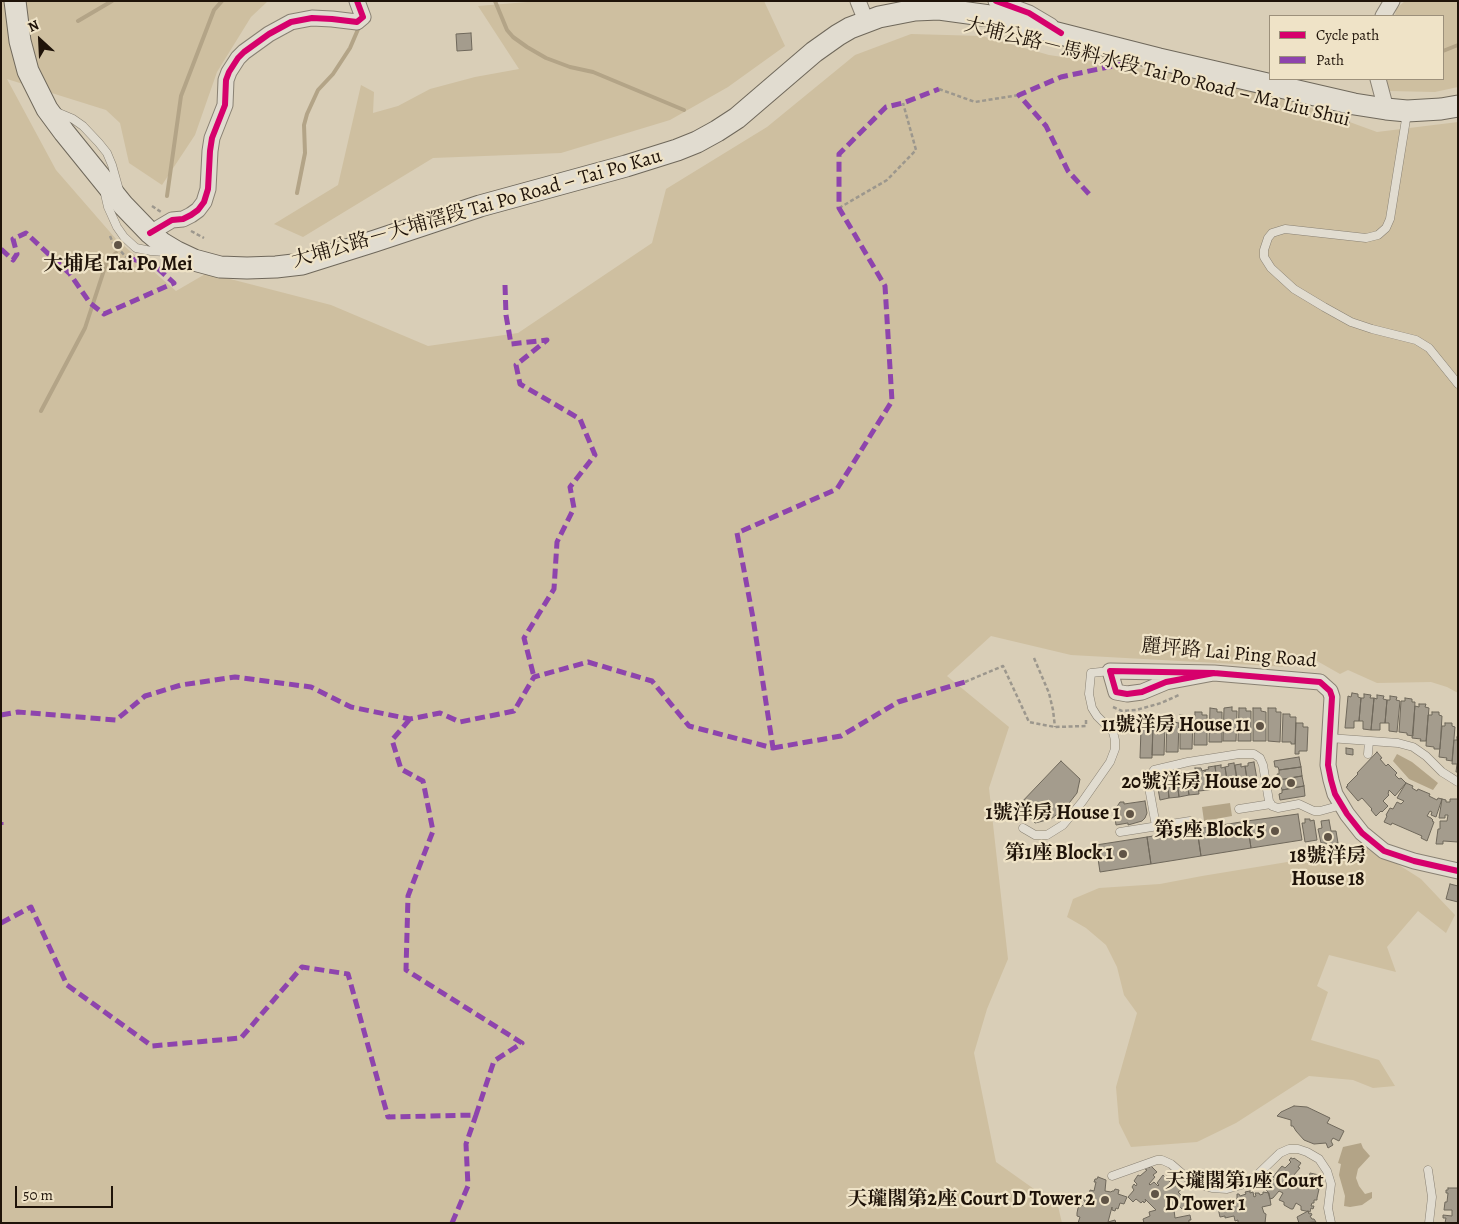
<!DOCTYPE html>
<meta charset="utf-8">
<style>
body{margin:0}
#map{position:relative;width:1459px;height:1224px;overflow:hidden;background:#d9ceb7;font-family:Alegreya,serif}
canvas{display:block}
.frame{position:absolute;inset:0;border:2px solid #1f1309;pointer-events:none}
.legend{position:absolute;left:1269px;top:15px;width:175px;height:65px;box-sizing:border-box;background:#efe3c7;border:1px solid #9c907b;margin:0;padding:6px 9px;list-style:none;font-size:15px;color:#1f1309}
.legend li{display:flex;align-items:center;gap:10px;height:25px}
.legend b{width:25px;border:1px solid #9c907b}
.north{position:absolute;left:15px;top:15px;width:50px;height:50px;-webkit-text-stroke:4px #efe3c7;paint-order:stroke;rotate:335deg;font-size:14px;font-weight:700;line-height:20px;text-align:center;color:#1f1309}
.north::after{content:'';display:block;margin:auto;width:18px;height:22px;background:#1f1309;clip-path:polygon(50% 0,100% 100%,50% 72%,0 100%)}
.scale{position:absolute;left:15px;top:1186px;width:98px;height:22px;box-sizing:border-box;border:2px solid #1f1309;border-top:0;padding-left:6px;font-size:15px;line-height:18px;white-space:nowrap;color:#1f1309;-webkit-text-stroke:4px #efe3c7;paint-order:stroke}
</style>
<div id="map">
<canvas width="1459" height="1224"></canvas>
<div class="frame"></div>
<ul class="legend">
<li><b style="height:6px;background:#d6006c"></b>Cycle path</li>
<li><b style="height:6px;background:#8e44ad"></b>Path</li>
</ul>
<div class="north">N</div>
<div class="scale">50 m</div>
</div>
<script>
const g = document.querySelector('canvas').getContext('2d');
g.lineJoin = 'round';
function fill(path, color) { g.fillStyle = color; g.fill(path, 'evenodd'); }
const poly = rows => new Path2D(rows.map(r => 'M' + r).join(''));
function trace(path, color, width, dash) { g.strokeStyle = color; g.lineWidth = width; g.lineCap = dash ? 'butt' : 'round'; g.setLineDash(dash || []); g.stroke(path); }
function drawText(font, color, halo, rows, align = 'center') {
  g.font = font + ' Alegreya,"Noto Serif TC",serif'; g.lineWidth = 4.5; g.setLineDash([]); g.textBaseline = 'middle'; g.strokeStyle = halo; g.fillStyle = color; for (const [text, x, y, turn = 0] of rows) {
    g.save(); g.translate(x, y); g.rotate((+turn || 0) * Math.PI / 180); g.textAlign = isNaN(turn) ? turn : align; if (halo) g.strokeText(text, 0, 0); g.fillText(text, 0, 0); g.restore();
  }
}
fill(poly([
 [1,1,268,1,251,17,217,72,195,135,162,185,129,163,120,123,106,110,7,79,56,170,116,239,176,291,207,273,331,305,428,346,518,333,652,243,666,189,767,127,855,55,911,34,982,36,1049,55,1211,79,1292,101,1377,132,1458,122,1458,693,1447,687,1431,682,1377,683,1348,670,1340,674,1310,657,1289,667,1071,655,991,636,947,676,1009,727,989,788,1008,959,987,1009,974,1053,996,1162,1058,1206,1062,1223,1,1223],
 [540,1,764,1,785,46,728,87,670,120,561,153,433,158,303,237,274,224,338,185,361,85,374,92,373,113,398,106,430,89,475,77,519,69,478,6],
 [1405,1,1458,1,1458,87,1435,92,1389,91,1386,79,1443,79,1443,16,1395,16,1396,9],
 [1363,842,1421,879,1455,915,1446,933,1418,911,1387,947,1396,972,1329,955,1317,986,1328,992,1311,1040,1379,1060,1395,1086,1373,1088,1353,1080,1309,1076,1236,1123,1197,1142,1131,1147,1119,1123,1116,1087,1137,1013,1124,995,1117,967,1106,945,1086,928,1067,917,1073,899,1099,888,1160,884,1202,876,1330,855]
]), '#cebfa0');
fill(poly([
 [1397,754,1412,762,1438,783,1433,790,1409,779,1393,761],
 [1230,803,1232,816,1204,821,1202,807],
 [1361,1143,1363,1148,1370,1156,1358,1169,1356,1178,1359,1186,1365,1194,1372,1192,1372,1198,1362,1205,1350,1207,1344,1206,1345,1196,1339,1175,1341,1164,1338,1163,1343,1147]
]), '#b3a487');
trace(poly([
 [495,1,507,30,513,37,527,47,546,58,570,67,593,72,684,110],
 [78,21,112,1],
 [1443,51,1458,45],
 [297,193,305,153,304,125,307,114,318,90,333,74,350,48,359,27],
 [167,196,181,96,214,10,222,1],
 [41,411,85,328,107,261,116,253]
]), '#b3a487', 4);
const building = poly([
 [471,33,472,50,457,51,456,34,471,33],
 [1352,693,1358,694,1358,697,1361,698,1359,721,1354,721,1354,728,1345,728,1348,696,1351,697,1352,693],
 [1364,694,1371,695,1370,698,1374,698,1371,730,1363,729,1363,721,1359,721,1361,698,1364,698,1364,694],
 [1377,695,1384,696,1383,699,1387,700,1385,723,1380,723,1380,730,1371,730,1374,698,1377,699,1377,695],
 [1390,696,1397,697,1396,700,1400,701,1397,732,1389,731,1389,723,1385,723,1387,700,1390,700,1390,696],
 [1405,698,1412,699,1412,702,1415,702,1413,736,1407,735,1407,733,1399,732,1401,701,1405,701,1405,698],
 [1419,704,1426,704,1425,707,1429,708,1426,741,1420,741,1421,739,1412,738,1415,706,1419,707,1419,704],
 [1232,707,1232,711,1237,711,1236,741,1223,741,1224,708,1232,707],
 [1210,708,1217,709,1217,712,1222,712,1222,742,1209,742,1210,708],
 [1239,708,1246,708,1246,711,1251,711,1251,741,1238,741,1239,708],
 [1253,708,1261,708,1261,711,1266,712,1266,741,1253,741,1253,708],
 [1268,708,1276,708,1276,712,1281,712,1280,742,1268,741,1268,708],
 [1195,712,1202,712,1202,715,1207,715,1207,745,1194,745,1195,712],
 [1432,712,1439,712,1439,715,1442,716,1440,749,1434,749,1434,747,1426,746,1428,715,1432,715,1432,712],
 [1283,714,1290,714,1290,717,1296,717,1295,744,1291,744,1291,742,1282,742,1283,714],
 [1180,715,1188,716,1188,719,1193,719,1192,749,1180,749,1180,715],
 [1167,719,1174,719,1174,722,1179,723,1178,752,1166,752,1167,719],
 [1153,722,1160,722,1160,725,1165,725,1164,755,1152,755,1153,722],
 [1296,723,1303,723,1303,727,1308,727,1307,751,1299,751,1299,754,1295,754,1296,723],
 [1445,723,1452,723,1452,726,1455,727,1452,761,1446,760,1447,758,1439,757,1442,726,1445,726,1445,723],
 [1145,725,1153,726,1152,758,1140,758,1141,729,1145,729,1145,725],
 [1457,737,1458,737,1458,772,1456,772,1457,764,1452,764,1454,740,1457,740,1457,737],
 [1346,748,1353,749,1353,755,1346,754,1346,748],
 [1377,752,1382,758,1380,759,1386,766,1388,764,1397,773,1395,775,1399,779,1401,778,1406,783,1395,796,1389,790,1388,794,1389,795,1383,801,1388,806,1382,812,1381,811,1376,816,1371,810,1372,809,1362,798,1358,801,1346,787,1348,786,1347,785,1358,774,1357,773,1377,752],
 [1299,757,1301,767,1279,770,1278,767,1275,767,1274,761,1299,757],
 [1061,761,1080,779,1077,793,1066,807,1051,819,1035,823,1019,805,1061,761],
 [1254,762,1258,785,1248,786,1245,766,1248,766,1248,763,1254,762],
 [1234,763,1238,785,1228,787,1225,767,1229,766,1228,764,1234,763],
 [1241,764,1241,767,1245,766,1248,786,1238,788,1235,765,1241,764],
 [1221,765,1221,768,1225,767,1228,787,1218,788,1215,766,1221,765],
 [1215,766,1218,788,1208,790,1205,770,1209,769,1208,767,1215,766],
 [1301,767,1302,776,1278,780,1277,774,1279,774,1279,770,1301,767],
 [1195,768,1201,768,1202,771,1205,770,1208,790,1199,791,1195,768],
 [1196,771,1199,794,1189,795,1186,775,1190,775,1189,772,1196,771],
 [1182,773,1183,776,1186,775,1189,795,1179,797,1176,774,1182,773],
 [1176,774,1179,797,1169,798,1167,778,1170,778,1170,775,1176,774],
 [1163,776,1163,779,1167,778,1169,798,1160,800,1156,777,1163,776],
 [1302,776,1304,786,1282,790,1281,786,1279,787,1278,780,1302,776],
 [1406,783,1413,786,1412,788,1417,791,1418,789,1430,794,1429,796,1437,800,1438,798,1442,799,1436,817,1431,815,1432,812,1430,811,1427,816,1431,818,1433,820,1432,821,1434,822,1427,841,1421,838,1422,836,1392,823,1391,825,1384,822,1387,816,1386,815,1390,808,1393,809,1397,802,1401,804,1404,801,1397,798,1406,783],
 [1304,786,1305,796,1280,800,1279,794,1282,793,1282,790,1304,786],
 [1442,799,1446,800,1446,802,1450,802,1450,799,1458,799,1458,842,1443,841,1443,844,1436,844,1438,829,1440,829,1440,821,1447,821,1448,815,1445,815,1445,818,1439,818,1442,799],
 [1145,801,1147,813,1145,818,1142,821,1128,825,1128,823,1116,825,1114,811,1120,802,1124,802,1124,804,1145,801],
 [1298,814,1302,840,1251,848,1247,821,1298,814],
 [1305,819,1310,819,1310,821,1314,820,1317,840,1305,842,1302,823,1305,823,1305,819],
 [1329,820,1331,831,1336,831,1338,843,1326,844,1326,843,1321,843,1318,829,1322,828,1321,821,1329,820],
 [1247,821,1251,848,1201,856,1197,829,1247,821],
 [1197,829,1201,856,1151,864,1147,837,1197,829],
 [1147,837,1151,864,1100,872,1096,845,1147,837],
 [1450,884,1458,886,1458,902,1446,899,1450,884],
 [1294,1106,1307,1107,1330,1118,1327,1123,1344,1131,1339,1141,1333,1138,1331,1141,1333,1145,1328,1148,1326,1143,1314,1144,1304,1140,1296,1131,1293,1126,1291,1126,1291,1120,1277,1116,1281,1112,1294,1106],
 [1291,1158,1293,1159,1294,1158,1301,1163,1298,1167,1300,1168,1293,1176,1299,1180,1298,1182,1304,1183,1303,1186,1305,1186,1307,1177,1309,1178,1310,1173,1319,1175,1319,1177,1321,1178,1320,1180,1318,1180,1316,1188,1319,1189,1317,1198,1317,1200,1314,1200,1314,1203,1312,1203,1311,1206,1314,1206,1313,1209,1311,1208,1310,1212,1301,1210,1301,1206,1296,1203,1293,1209,1291,1209,1284,1205,1284,1202,1279,1200,1283,1193,1279,1191,1273,1198,1270,1199,1268,1192,1266,1190,1268,1188,1266,1186,1268,1184,1269,1185,1275,1178,1273,1177,1276,1173,1282,1166,1285,1168,1291,1162,1289,1160,1291,1158],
 [1147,1166,1149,1168,1151,1166,1157,1172,1153,1175,1155,1177,1149,1184,1150,1185,1154,1182,1158,1186,1159,1185,1157,1183,1163,1175,1165,1177,1167,1176,1169,1178,1167,1179,1172,1184,1173,1182,1175,1183,1181,1190,1178,1192,1185,1199,1186,1198,1188,1199,1187,1201,1189,1203,1182,1209,1179,1206,1177,1207,1176,1206,1174,1210,1175,1218,1190,1215,1191,1220,1189,1220,1189,1223,1144,1223,1143,1219,1150,1216,1149,1212,1156,1210,1145,1199,1146,1201,1144,1203,1143,1201,1141,1203,1136,1199,1133,1202,1128,1197,1134,1190,1132,1187,1134,1184,1136,1186,1137,1184,1134,1181,1138,1175,1140,1176,1147,1170,1145,1169,1147,1166],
 [1098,1177,1106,1180,1105,1191,1111,1192,1112,1191,1114,1191,1115,1189,1119,1190,1118,1194,1127,1197,1124,1204,1120,1203,1118,1209,1116,1208,1115,1211,1112,1210,1112,1207,1108,1222,1115,1220,1116,1223,1078,1223,1080,1217,1077,1216,1077,1213,1078,1208,1080,1206,1082,1206,1084,1204,1085,1200,1083,1200,1083,1197,1089,1196,1090,1190,1094,1191,1096,1182,1094,1182,1095,1179,1097,1179,1098,1177],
 [1448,1188,1458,1188,1458,1223,1445,1223,1446,1218,1443,1218,1443,1215,1452,1216,1452,1210,1444,1210,1445,1202,1447,1202,1448,1193,1446,1193,1446,1190,1448,1190,1448,1188],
 [1250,1191,1250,1193,1253,1192,1254,1197,1256,1196,1255,1193,1259,1193,1260,1195,1263,1194,1263,1192,1269,1193,1271,1205,1262,1207,1264,1213,1266,1214,1265,1223,1238,1223,1238,1220,1235,1221,1234,1216,1225,1218,1225,1216,1220,1217,1218,1208,1220,1208,1220,1205,1223,1205,1223,1207,1232,1205,1231,1200,1237,1199,1237,1194,1239,1194,1240,1196,1246,1194,1245,1192,1250,1191],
 [1308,1211,1309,1214,1311,1213,1312,1215,1310,1216,1312,1219,1314,1219,1316,1222,1299,1223,1297,1217,1308,1211]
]);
fill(building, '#a49c8d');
trace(building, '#6f685b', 1);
const lane = poly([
 [54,111,73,119,83,126,99,143,107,153,112,165,119,190],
 [1407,113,1390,219,1386,228,1378,235,1366,238,1285,229,1272,233,1268,238,1264,250,1264,257,1271,268,1294,289,1324,307,1351,322,1372,329,1416,340,1429,348,1458,384],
 [105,194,108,207,117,227,124,237,136,248,151,251,165,252],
 [1329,738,1398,743,1413,747,1426,756,1442,772,1458,782],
 [1368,754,1369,741],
 [1239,809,1271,804],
 [1156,826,1148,782,1149,777,1154,770,1188,762,1239,754,1254,754,1260,758,1263,765,1269,801,1272,806,1278,808,1299,804,1314,811,1320,811,1342,805],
 [1023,828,1035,835,1047,835,1063,825,1082,802,1110,762,1115,749,1115,740,1113,732,1097,716,1092,708,1089,694,1091,673,1110,671],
 [1120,832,1190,821],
 [1428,1170,1432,1197,1429,1223],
 [1112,1176,1157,1160,1162,1160,1171,1164,1186,1177,1198,1184,1212,1188,1227,1189,1241,1185,1254,1178,1280,1153,1289,1149,1298,1149,1307,1152,1319,1159,1327,1171,1331,1184,1328,1208,1331,1223]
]);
const street = poly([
 [858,1,866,21],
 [996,1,1029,13,1051,26],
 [1383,16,1392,1],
 [1378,79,1386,109],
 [150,233,172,220,183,219,191,215,198,210,204,202,208,189,210,151,212,138,225,105,226,80,229,72,238,58,244,52,269,34,291,22,312,18,332,19,357,22,363,17,357,1],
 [1214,673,1166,682,1142,692,1127,694,1116,692,1110,671,1214,673,1320,682,1330,691,1332,697,1328,765,1331,780,1335,794,1347,814,1362,833,1384,851,1414,861,1458,871]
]);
const secondary = poly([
 [15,1,20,41,28,71,47,109,64,132,123,205,150,233,162,243,177,252,194,260,220,267,247,268,276,267,302,264,375,241,480,206,626,166,677,150,697,142,717,131,737,118,814,52,838,35,850,28,879,17,915,10,939,9,990,16,1159,59,1354,104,1386,109,1407,111,1441,109,1458,106]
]);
trace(lane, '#898173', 9);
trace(street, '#898173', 17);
trace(secondary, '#6f685b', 23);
trace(poly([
 [939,89,975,102,1019,95],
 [1316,114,1328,119,1350,122],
 [152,206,161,212],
 [839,208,887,180,916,150,903,103],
 [191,231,204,238],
 [110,236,113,243,126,257],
 [1034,658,1049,693,1053,710,1055,727],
 [965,682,1003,666,1029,722,1055,727,1086,726,1086,718],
 [1113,707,1122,711,1136,710,1161,703,1179,695]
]), '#9c978d', 2.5, [4, 2.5]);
trace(lane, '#e1dcd0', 8);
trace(street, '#e1dcd0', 15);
trace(secondary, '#e1dcd0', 21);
trace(poly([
 [1089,194,1068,171,1046,126,1019,95,1061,77,1127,63],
 [1,249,13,260,17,254,13,239,26,233,70,274,90,303,104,314,174,283,155,266,126,257],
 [505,285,506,315,511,344,547,340,516,365,520,384,580,419,595,455,570,487,574,508,557,542,554,589,524,638,534,677],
 [1,715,18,712,116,720,145,696,181,685,235,677,311,687,351,707,410,719,440,713,460,722,514,711,534,677,588,662,652,681,689,726,773,748,753,618,737,533,837,489,892,401,885,286,839,208,839,154,886,107,903,103,939,89],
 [773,748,841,736,898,702,965,682],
 [1,822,1,825],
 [1,923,31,907,67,985,152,1046,241,1038,302,967,348,974,388,1117,476,1115,494,1061,522,1043,406,970,408,896,433,831,423,781,401,769,392,740,410,719],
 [452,1223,468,1186,466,1144,476,1115]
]), '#8e44ad', 5, [10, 5]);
trace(poly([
 [996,1,1029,13,1061,33],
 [150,233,172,220,183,219,191,215,198,210,204,202,208,189,210,151,212,138,225,105,226,80,229,72,238,58,244,52,269,34,291,22,312,18,332,19,357,22,363,17,357,1],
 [1214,673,1166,682,1142,692,1127,694,1116,692,1110,671,1214,673,1320,682,1330,691,1332,697,1328,765,1331,780,1335,794,1347,814,1362,833,1384,851,1414,861,1458,871]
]), '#d6006c', 6);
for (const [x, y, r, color] of [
 [118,245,5,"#605446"],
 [1260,726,5,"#605446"],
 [1291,783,5,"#605446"],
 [1130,814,5,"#605446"],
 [1275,831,5,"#605446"],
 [1328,837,5,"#605446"],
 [1123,854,5,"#605446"],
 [1155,1194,5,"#605446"],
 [1105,1200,5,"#605446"]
]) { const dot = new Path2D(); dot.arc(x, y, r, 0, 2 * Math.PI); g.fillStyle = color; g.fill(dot); trace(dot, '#efe3c7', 2); }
drawText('20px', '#1f1309', '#efe3c7', [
 ["大埔公路－馬料水段 Tai Po Road – Ma Liu Shui",1157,73,14],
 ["大埔公路－大埔滘段 Tai Po Road – Tai Po Kau",477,209,-16],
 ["麗坪路 Lai Ping Road",1229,654,5]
]);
drawText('bold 20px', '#1f1309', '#efe3c7', [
 ["大埔尾 Tai Po Mei",118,265,"center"],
 ["11號洋房 House 11",1250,726],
 ["20號洋房 House 20",1281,783],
 ["1號洋房 House 1",1120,814],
 ["第5座 Block 5",1265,831],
 ["第1座 Block 1",1113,854],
 ["18號洋房",1328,857,"center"],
 ["House 18",1328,880,"center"],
 ["天瓏閣第1座 Court",1165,1182,"left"],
 ["D Tower 1",1165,1205,"left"],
 ["天瓏閣第2座 Court D Tower 2",1095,1200]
], 'right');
</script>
